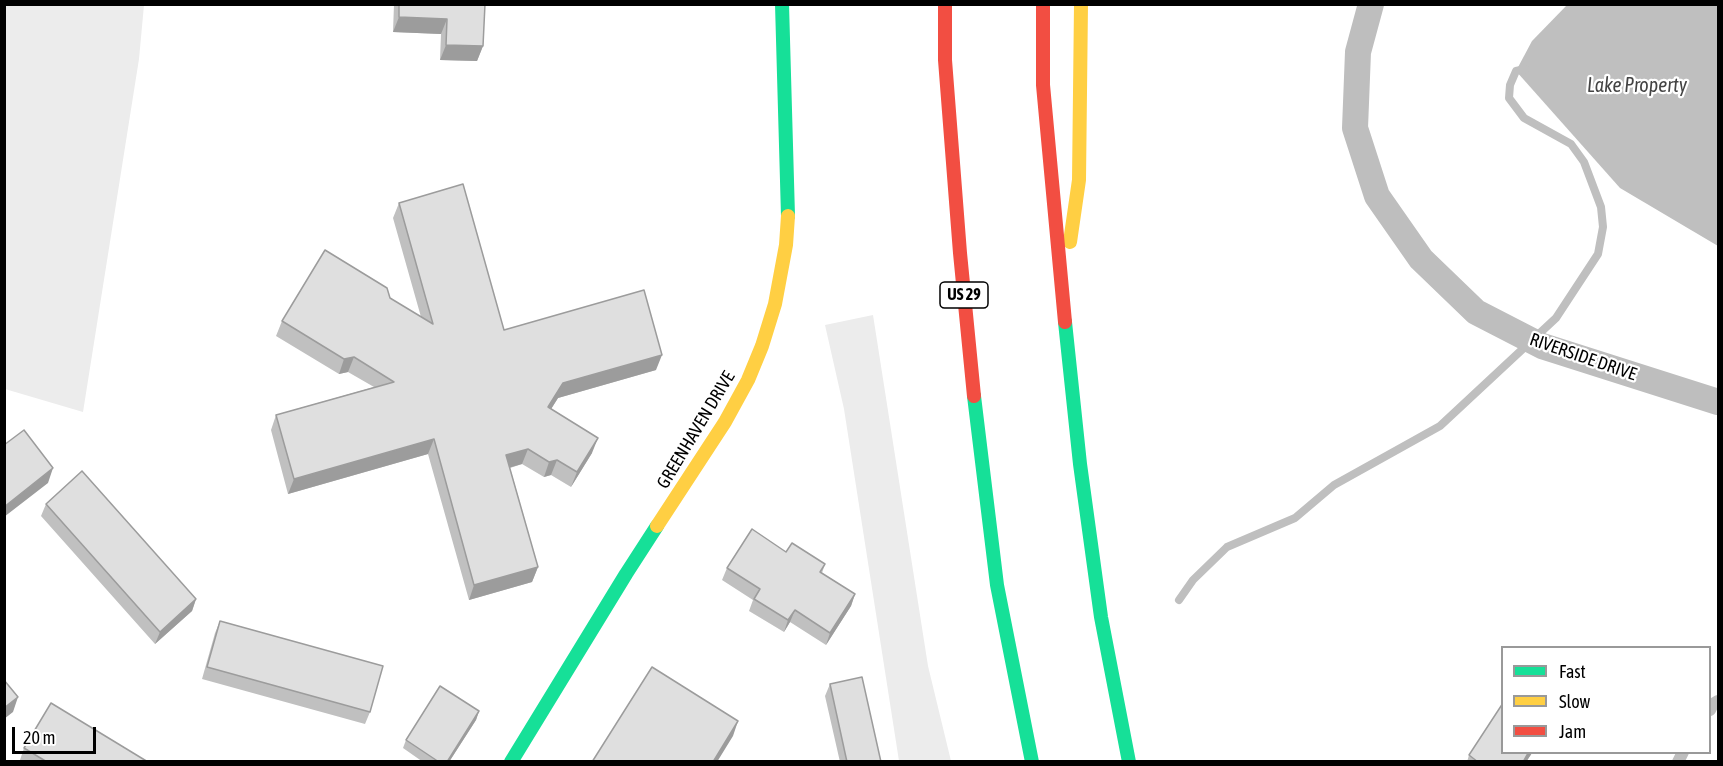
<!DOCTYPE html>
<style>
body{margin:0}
#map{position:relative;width:1723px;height:766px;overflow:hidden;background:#fff;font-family:"Asap Condensed",sans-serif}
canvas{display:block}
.frame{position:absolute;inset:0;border:6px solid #000;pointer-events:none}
.legend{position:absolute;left:1501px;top:646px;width:210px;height:108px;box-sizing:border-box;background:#fff;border:2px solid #999;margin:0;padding:8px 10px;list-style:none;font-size:18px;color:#000}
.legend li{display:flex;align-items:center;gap:12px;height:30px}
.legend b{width:30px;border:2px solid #999}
.scale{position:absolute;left:12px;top:727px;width:84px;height:27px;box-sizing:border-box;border:3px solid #000;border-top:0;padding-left:8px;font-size:18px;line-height:21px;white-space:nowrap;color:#000;-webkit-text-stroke:4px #fff;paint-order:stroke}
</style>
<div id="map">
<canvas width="1723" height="766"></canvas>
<div class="frame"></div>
<ul class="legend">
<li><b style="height:8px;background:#16e098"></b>Fast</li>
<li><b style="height:8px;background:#ffcf43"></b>Slow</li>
<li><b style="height:8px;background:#f24e42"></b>Jam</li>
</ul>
<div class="scale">20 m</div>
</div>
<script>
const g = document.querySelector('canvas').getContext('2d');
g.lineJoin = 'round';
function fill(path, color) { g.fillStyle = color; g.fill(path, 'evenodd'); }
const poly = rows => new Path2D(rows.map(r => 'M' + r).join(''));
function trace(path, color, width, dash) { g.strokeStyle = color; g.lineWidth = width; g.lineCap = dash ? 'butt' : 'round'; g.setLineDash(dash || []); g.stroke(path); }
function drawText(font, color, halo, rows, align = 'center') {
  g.font = font + ' "Asap Condensed",sans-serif'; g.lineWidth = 4.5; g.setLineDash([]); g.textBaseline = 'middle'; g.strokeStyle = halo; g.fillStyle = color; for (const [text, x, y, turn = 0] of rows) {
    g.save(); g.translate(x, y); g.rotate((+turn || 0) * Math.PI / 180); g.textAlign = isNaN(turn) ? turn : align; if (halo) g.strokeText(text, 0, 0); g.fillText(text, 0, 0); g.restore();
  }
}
fill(poly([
 [4,5,144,5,139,59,83,412,5,389],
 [873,315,928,666,951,761,899,761,844,409,825,325]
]), '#ececec');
fill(poly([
 [1567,5,1718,5,1718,246,1620,188,1516,71,1532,41]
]), '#bfbfbf');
trace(poly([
 [1179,600,1193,580,1227,547,1295,518,1334,485,1440,426,1556,318,1598,254,1603,227,1601,207,1584,162,1571,144,1524,118,1509,98,1510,85,1516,71,1525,69]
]), '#bfbfbf', 8);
trace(poly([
 [1710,710,1713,704,1718,701],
 [1678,762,1683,752]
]), '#bebebe', 12);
trace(poly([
 [1371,4,1358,52,1355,128,1377,196,1421,259,1476,312,1542,346,1718,402]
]), '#bebebe', 26);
trace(poly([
 [782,4,788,216],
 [1065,322,1080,464,1101,617,1129,762],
 [974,396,997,585,1032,762],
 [511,762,626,574,657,526]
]), '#16e098', 14);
trace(poly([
 [1070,242,1079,180,1081,4],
 [657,526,725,422,748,380,762,346,775,304,786,245,788,216]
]), '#ffcf43', 14);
trace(poly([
 [945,4,945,60,960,253,974,396],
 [1043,4,1043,85,1065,322]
]), '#f24e42', 14);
fill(poly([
 [394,4,485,4,483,46,477,61,440,60,441,34,393,32],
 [399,203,504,330,656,370,558,398,551,409,592,453,571,487,551,475,544,477,522,464,510,468,538,567,532,582,469,600,428,454,288,494,271,430,276,415,374,387,348,372,339,374,276,336,282,321,390,298,421,317,393,218],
 [46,504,196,599,192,611,155,644,41,516],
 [786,552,825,564,822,573,855,594,851,606,826,645,790,622,784,632,749,611,753,600,722,580,727,568],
 [220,621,370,712,365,724,202,679,215,633],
 [830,684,881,762,840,762,825,696],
 [479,711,476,720,449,762,423,762,403,748,406,740],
 [24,748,148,762,23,762,20,760],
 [1532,753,1526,762,1467,762,1469,755]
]), '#c0c0c0');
fill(poly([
 [399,17,447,19,441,34,393,32],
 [446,45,483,46,477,61,440,60],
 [662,355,656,370,558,398,543,422,548,407,563,383],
 [354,357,348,372,339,374,344,359],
 [598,438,592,453,571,487,577,472],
 [434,439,428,454,288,494,294,479],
 [528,449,522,464,501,470,506,455],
 [557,460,551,475,544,477,549,462],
 [53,468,48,483,4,517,4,507],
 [538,567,532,582,469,600,474,585],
 [855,594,851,606,826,645,830,633],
 [196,599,192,611,155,644,160,632],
 [795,610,790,622,784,632,788,620],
 [18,697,13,712,4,719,4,708],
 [479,711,476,720,449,762,447,762],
 [738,721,733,736,717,762,713,762],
 [1528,753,1532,753,1526,762,1523,762]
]), '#9c9c9c');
const building = poly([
 [399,4,485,4,483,46,446,45,447,19,399,17,399,4],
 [463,184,504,330,644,290,662,355,563,383,548,407,598,438,577,472,557,460,549,462,528,449,506,455,538,567,474,585,434,439,294,479,276,415,394,382,354,357,344,359,282,321,325,250,387,288,390,298,433,324,399,203,463,184],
 [24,430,53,468,4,507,4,445,24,430],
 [82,471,196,599,160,632,46,504,82,471],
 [752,529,786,552,792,543,825,564,820,572,855,594,830,633,795,610,788,620,754,599,760,589,727,568,752,529],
 [220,621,383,666,370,712,207,667,220,621],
 [652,667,738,721,713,762,592,762,652,667],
 [862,677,881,762,847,762,830,684,862,677],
 [4,680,18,697,4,708,4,680],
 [440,686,479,711,447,762,439,762,406,740,440,686],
 [51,703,148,762,47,762,24,748,51,703],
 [1503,703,1503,753,1528,753,1523,762,1478,762,1469,755,1503,703]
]);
fill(building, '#dfdfdf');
trace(building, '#9c9c9c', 1.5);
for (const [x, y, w] of [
 [964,295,48]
]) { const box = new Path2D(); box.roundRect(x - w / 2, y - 13, w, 26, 4.5); g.fillStyle = '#fff'; g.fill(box); trace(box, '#000', 1.5); }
drawText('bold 16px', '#000', null, [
 ["US 29",964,295]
]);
drawText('18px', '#000', '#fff', [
 ["RIVERSIDE DRIVE",1583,357,19],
 ["GREENHAVEN DRIVE",696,430,-59]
]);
drawText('italic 20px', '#444', '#fff', [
 ["Lake Property",1637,86]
]);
</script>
